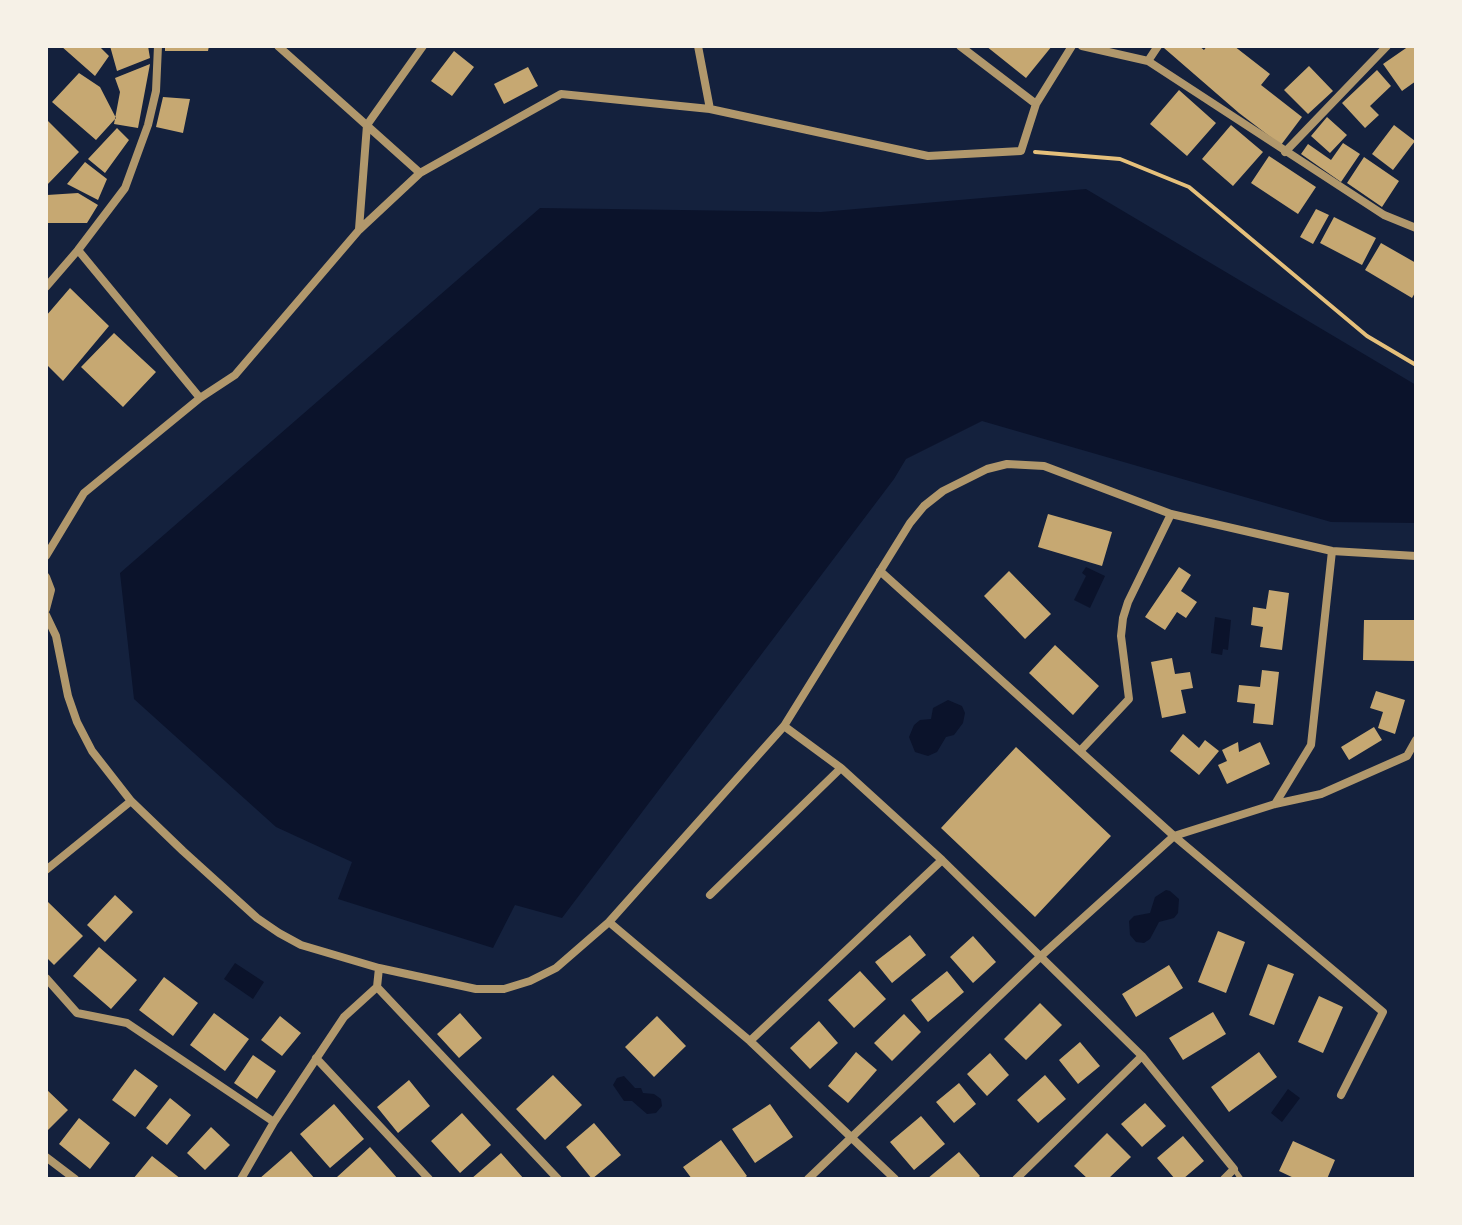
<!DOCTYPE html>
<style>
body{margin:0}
#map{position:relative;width:1462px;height:1225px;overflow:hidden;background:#14213d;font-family:"Varela Round",sans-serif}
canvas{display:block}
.frame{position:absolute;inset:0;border:48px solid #f6f1e7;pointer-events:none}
</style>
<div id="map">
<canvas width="1462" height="1225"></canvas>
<div class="frame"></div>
</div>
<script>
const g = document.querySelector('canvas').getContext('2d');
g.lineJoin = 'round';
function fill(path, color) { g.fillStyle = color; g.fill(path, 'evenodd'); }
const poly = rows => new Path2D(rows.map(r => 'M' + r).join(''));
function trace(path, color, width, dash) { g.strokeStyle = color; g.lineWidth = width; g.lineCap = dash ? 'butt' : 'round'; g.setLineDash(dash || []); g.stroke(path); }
fill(poly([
 [1086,189,1416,385,1416,523,1331,522,982,421,906,459,894,479,562,918,515,905,493,948,338,899,352,862,276,827,134,699,120,573,540,208,821,212],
 [1086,567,1105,576,1090,608,1074,600,1086,576,1082,573],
 [1215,617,1231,620,1228,650,1223,649,1222,655,1211,653],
 [948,700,962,706,965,713,963,723,954,735,946,737,937,752,928,756,915,752,909,737,914,725,920,720,931,719,933,708],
 [1166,890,1170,891,1179,899,1178,913,1174,918,1159,922,1150,939,1144,943,1136,942,1130,935,1129,921,1134,916,1150,913,1155,897],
 [235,963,264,982,253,999,224,979],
 [624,1076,635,1088,641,1088,643,1093,654,1094,661,1099,662,1106,656,1113,647,1114,632,1101,624,1101,613,1085,617,1078],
 [1288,1089,1300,1098,1282,1122,1271,1113]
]), '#0b132b');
fill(poly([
 [61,46,99,46,109,56,95,76],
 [110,46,148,46,150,58,117,71],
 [165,46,209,46,208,51,165,51],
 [986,46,1052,46,1026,78],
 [1166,46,1199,46,1204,50,1207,46,1234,46,1270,74,1261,85,1302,117,1281,145,1239,113,1164,48],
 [1409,46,1416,46,1416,81,1402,91,1383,64],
 [454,51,474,67,452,96,431,81],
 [150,64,138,128,114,124,120,92,115,78],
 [1309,66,1333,91,1308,114,1284,90],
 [528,67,538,86,504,104,494,84],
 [1377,70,1391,86,1370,106,1379,115,1365,128,1342,103],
 [79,73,100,87,116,118,96,140,52,102],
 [1179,90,1216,123,1187,156,1150,124],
 [163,97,190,99,183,133,156,127],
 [1327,117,1347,135,1330,153,1311,136],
 [46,119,79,152,46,186],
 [1231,125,1263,152,1233,186,1202,159],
 [1394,125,1415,141,1393,170,1372,154],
 [117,128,129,140,105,173,88,159],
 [1343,143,1360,154,1341,182,1301,154,1308,144,1331,160],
 [1269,156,1316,187,1298,214,1251,183],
 [1364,157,1399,181,1382,207,1347,183],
 [85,162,107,179,98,200,67,184],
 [78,193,98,205,87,223,46,223,47,195],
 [1316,209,1329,215,1313,244,1300,237],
 [1334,217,1376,238,1362,265,1320,243],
 [1381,243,1416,263,1416,291,1412,298,1365,270],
 [70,288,109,326,63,381,46,364,46,316],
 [114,333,156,372,123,407,81,367],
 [1048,514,1112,532,1102,566,1038,547],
 [1179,567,1191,575,1181,591,1197,602,1186,618,1177,612,1165,630,1145,617],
 [1009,571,1051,614,1025,639,984,596],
 [1269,590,1289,593,1282,650,1260,647,1263,627,1251,625,1253,607,1266,609],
 [1364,620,1415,620,1414,661,1363,660],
 [1055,645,1099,686,1073,715,1029,673],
 [1172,658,1175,674,1190,672,1193,688,1181,690,1186,713,1162,718,1151,662],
 [1262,670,1279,672,1273,725,1253,723,1255,704,1237,702,1239,685,1260,687],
 [1376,691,1405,700,1395,734,1378,728,1383,712,1370,708],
 [1374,727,1382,740,1349,760,1341,747],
 [1183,734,1199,748,1205,740,1219,751,1199,775,1170,751],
 [1238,742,1239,752,1260,742,1270,764,1227,784,1218,765,1227,761,1222,750],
 [1016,747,1111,836,1035,917,941,828],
 [115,895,133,912,105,942,87,925],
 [47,901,83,936,54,965,46,957],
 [1218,931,1245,942,1226,993,1198,982],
 [910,935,926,955,892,983,875,962],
 [973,936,996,962,973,983,950,957],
 [99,947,137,980,111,1009,73,976],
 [1268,964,1294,974,1274,1025,1249,1015],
 [1169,965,1183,988,1136,1017,1122,994],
 [860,971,886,999,854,1028,828,1000],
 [947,971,964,992,928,1022,911,1000],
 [164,977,198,1003,173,1036,139,1010],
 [1319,996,1343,1007,1323,1053,1298,1042],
 [1040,1003,1062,1025,1026,1060,1004,1039],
 [1213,1012,1226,1034,1183,1060,1169,1038],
 [214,1013,249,1039,225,1071,190,1045],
 [460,1013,482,1038,459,1058,437,1034],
 [904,1014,921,1032,892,1061,874,1043],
 [280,1016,301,1033,282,1056,261,1040],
 [657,1016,686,1046,654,1077,625,1047],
 [819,1021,838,1043,810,1069,790,1048],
 [1080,1042,1100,1066,1078,1084,1059,1060],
 [856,1052,877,1070,848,1103,828,1086],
 [1259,1052,1277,1077,1229,1112,1211,1087],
 [990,1053,1009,1075,987,1096,967,1074],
 [253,1055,276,1071,257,1099,234,1083],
 [135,1069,158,1086,135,1117,112,1100],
 [553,1075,582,1105,545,1140,516,1109],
 [1045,1075,1066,1099,1038,1123,1017,1100],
 [409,1080,430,1106,398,1133,377,1107],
 [959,1083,976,1104,954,1123,936,1102],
 [46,1089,68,1110,46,1132],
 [170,1098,191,1115,167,1145,146,1128],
 [1145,1103,1166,1126,1142,1147,1121,1124],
 [334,1104,364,1139,330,1168,300,1134],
 [770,1104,793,1137,755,1163,732,1129],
 [462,1113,491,1145,460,1173,431,1141],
 [921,1116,945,1144,914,1170,890,1142],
 [79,1118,110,1143,90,1169,59,1144],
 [594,1123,621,1155,592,1179,566,1147],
 [211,1127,230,1145,205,1170,187,1153],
 [1107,1133,1131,1157,1108,1179,1088,1179,1074,1166],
 [1183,1136,1204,1161,1183,1179,1175,1179,1157,1158],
 [721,1140,747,1176,743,1179,692,1179,683,1167],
 [1293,1141,1335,1160,1327,1179,1296,1179,1279,1171],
 [370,1147,398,1179,339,1179,337,1177],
 [291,1151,315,1179,259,1179],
 [959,1152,980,1176,977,1179,927,1179],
 [501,1153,524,1179,471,1179],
 [152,1156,181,1179,133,1179]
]), '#c6a872');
trace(poly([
 [1035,152,1120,159,1189,187,1367,336,1416,365]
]), '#e5c07b', 4);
trace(poly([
 [1234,1169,1241,1179]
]), '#b1986c', 5);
trace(poly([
 [278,46,420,173],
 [698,46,710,109],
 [960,46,1036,104],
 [1082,46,1148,61,1384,215,1416,228],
 [1148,61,1158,46],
 [1285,152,1387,46],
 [359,229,367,125,423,46],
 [78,250,200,398],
 [46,287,78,250,125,188,148,125,156,91,158,46],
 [46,556,84,493,200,398,235,375,359,230,420,173,561,94,710,109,928,156,1021,151,1036,104,1072,46],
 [880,571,1174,836,1383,1012,1341,1095],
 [46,577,51,590,46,609],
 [46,615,56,636,68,696,77,722,92,751,131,801,183,851,257,918,279,933,301,945,379,968,377,987,558,1179],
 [784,726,841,768,942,860,1142,1056,1234,1169,1224,1179],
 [1081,750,1129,699,1121,636,1123,618,1128,602,1171,514],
 [1275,804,1311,745,1332,551],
 [46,870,131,801],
 [710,895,841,768],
 [609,922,750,1041,895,1179],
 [379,968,476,989,504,989,530,981,556,968,609,922,784,726,910,523,924,506,943,491,987,469,1007,464,1044,466,1171,514,1332,551,1416,556],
 [46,978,77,1013,127,1023,274,1122],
 [750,1041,942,860],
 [316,1058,429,1179],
 [46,1157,75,1179],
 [241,1179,274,1122,344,1017,377,987],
 [808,1179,1041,956,1174,836,1275,804,1321,794,1407,756,1416,740],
 [1016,1179,1142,1056]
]), '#b1986c', 8);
</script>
